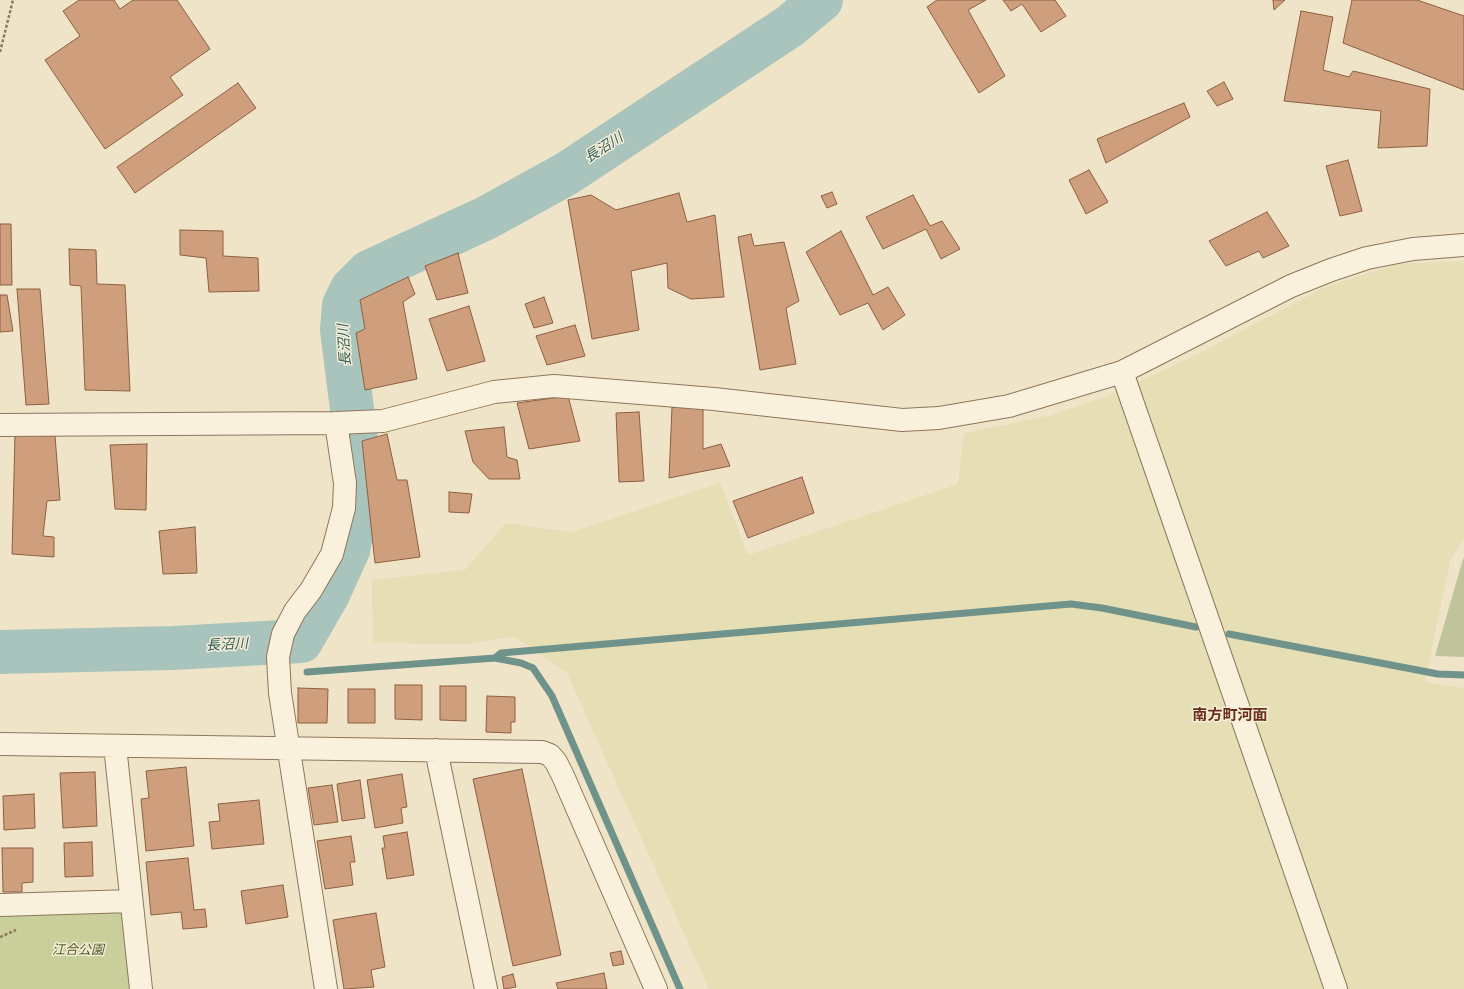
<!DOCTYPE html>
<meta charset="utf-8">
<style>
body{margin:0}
canvas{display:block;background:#f0e4c8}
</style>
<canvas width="1464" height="989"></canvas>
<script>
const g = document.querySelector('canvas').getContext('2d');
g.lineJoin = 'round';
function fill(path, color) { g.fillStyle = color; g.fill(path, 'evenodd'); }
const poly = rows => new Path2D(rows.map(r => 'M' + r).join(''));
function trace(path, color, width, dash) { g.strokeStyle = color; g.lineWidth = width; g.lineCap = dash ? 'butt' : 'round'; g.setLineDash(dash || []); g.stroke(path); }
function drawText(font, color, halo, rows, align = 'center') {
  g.font = font + ' Bitter,"Noto Sans JP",serif'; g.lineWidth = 3; g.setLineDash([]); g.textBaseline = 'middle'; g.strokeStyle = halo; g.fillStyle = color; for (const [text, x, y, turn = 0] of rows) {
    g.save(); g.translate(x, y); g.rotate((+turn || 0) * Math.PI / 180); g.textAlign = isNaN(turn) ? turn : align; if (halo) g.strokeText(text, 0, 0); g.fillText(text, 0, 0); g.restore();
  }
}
fill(poly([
 [1464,261,1464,538,1450,561,1425,682,1464,688,1464,989,709,989,567,673,515,637,465,644,373,643,372,580,465,570,506,523,571,532,720,483,748,555,958,484,964,433,1048,416,1111,395,1204,351,1325,287,1397,264]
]), '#e6deb5');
fill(poly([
 [123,911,131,989,0,989,0,913]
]), '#c9cf9b');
fill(poly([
 [1464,558,1464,657,1435,656,1463,559]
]), '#bfc49a');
trace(poly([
 [1229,634,1438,674,1464,675],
 [495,658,501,653,1071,604,1102,608,1196,627],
 [307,672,495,658,521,663,533,668,552,696,680,989]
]), '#6f938a', 7);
trace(poly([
 [0,652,173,648,301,641,328,594,348,550,358,503,357,448,342,330,344,305,352,289,369,272,486,218,566,174,790,26,821,0]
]), '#a9c4bc', 44);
const building = poly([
 [79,0,114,0,120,9,133,0,177,0,210,49,170,77,183,95,105,149,45,60,80,36,63,11,79,0],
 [937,0,986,0,968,10,1005,76,979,93,927,7,937,0],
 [1003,0,1055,0,1066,16,1041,32,1022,4,1011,11,1003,0],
 [1273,0,1285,0,1274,10,1273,0],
 [1352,0,1417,0,1464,16,1464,90,1343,43,1352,0],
 [1301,11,1333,17,1323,70,1349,77,1353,71,1430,89,1427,146,1378,148,1381,111,1284,101,1301,11],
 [1224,82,1233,99,1217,106,1207,91,1224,82],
 [238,83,256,108,135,193,117,167,238,83],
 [1184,103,1190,117,1106,163,1097,139,1184,103],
 [1348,160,1362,211,1340,216,1326,166,1348,160],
 [1089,170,1108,202,1086,214,1069,180,1089,170],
 [832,192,837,204,827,208,821,196,832,192],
 [679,193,687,222,715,215,724,297,691,299,668,288,667,263,631,271,639,330,592,339,568,200,591,195,616,210,679,193],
 [913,195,930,226,942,221,960,249,941,259,926,229,883,249,866,217,913,195],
 [1267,212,1289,246,1263,258,1259,251,1226,266,1209,241,1267,212],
 [0,224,11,224,12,285,0,285,0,224],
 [180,230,223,231,223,256,258,258,259,291,209,292,206,258,180,255,180,230],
 [841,231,873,295,888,287,905,315,883,330,868,303,840,315,806,252,841,231],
 [751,234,754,246,784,242,799,301,786,308,796,364,760,370,738,237,751,234],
 [69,249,96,250,97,284,125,285,130,391,85,390,81,286,70,285,69,249],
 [458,253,468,293,437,300,425,266,458,253],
 [408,277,415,294,403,302,417,379,365,390,356,333,365,329,360,300,408,277],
 [17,289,40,289,49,404,26,405,17,289],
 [0,295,7,295,13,331,0,332,0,295],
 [544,297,553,323,534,328,525,304,544,297],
 [469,306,485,361,447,371,429,319,469,306],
 [575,325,585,356,547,365,536,336,575,325],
 [568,396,580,441,529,449,517,403,568,396],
 [672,407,703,409,703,449,721,444,730,466,669,478,672,407],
 [639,412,644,481,619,482,616,413,639,412],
 [504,427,507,457,517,460,520,479,489,479,473,462,465,431,504,427],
 [387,434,397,480,407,480,420,557,375,563,362,441,387,434],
 [15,435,55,436,60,500,47,501,43,536,54,537,54,557,12,554,15,435],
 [147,444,146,510,115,509,110,445,147,444],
 [802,477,814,513,748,538,733,501,802,477],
 [449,492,472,494,469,513,449,512,449,492],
 [195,527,197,573,163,574,159,531,195,527],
 [395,685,422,685,422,720,395,719,395,685],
 [440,686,466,686,466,721,440,720,440,686],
 [298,688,328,689,327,723,298,723,298,688],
 [348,689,375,689,375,723,348,723,348,689],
 [487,696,515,697,515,722,511,722,511,733,486,732,487,696],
 [186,767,194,846,146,851,141,799,149,798,146,771,186,767],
 [522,769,561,955,513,966,473,779,522,769],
 [95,772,97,826,63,828,60,773,95,772],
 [402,774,407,807,401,808,403,823,375,828,367,780,402,774],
 [360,780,365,818,342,821,337,784,360,780],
 [332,785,338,822,314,825,308,788,332,785],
 [34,794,35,828,4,830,3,796,34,794],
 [259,800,264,844,212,849,209,822,220,821,218,804,259,800],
 [407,832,414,875,387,879,382,848,385,848,383,836,407,832],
 [351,836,355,862,350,862,353,885,325,889,317,841,351,836],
 [92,842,93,876,65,877,64,843,92,842],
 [2,848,33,848,33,882,22,883,22,892,3,892,2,848],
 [188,858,194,910,205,909,207,927,183,929,181,912,151,915,146,862,188,858],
 [283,885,288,917,246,924,241,891,283,885],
 [376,913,385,967,371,970,374,987,344,989,333,920,376,913],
 [621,951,624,964,613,966,610,953,621,951],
 [604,973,607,989,558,989,556,983,604,973],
 [513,974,516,987,504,989,502,977,513,974]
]);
fill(building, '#cf9f7d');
trace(building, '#8d5f41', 1);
const minor = poly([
 [0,425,336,423,383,421,494,392,554,386,714,399,902,420,939,418,1009,406,1122,372],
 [0,744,542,752,550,755,556,762,563,776,656,989],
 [115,746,141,989],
 [436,750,486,989],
 [0,905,131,901],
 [326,989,280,693,278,657,283,634,295,611,311,590,332,554,344,508,345,483,336,423],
 [1336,989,1122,372,1291,286,1331,270,1367,258,1413,249,1464,245]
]);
trace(minor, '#8d765c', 24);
trace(poly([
 [0,52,13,0],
 [0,937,16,930]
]), '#8d765c', 2.5, [3, 2]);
trace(minor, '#faf1dc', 22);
drawText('italic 13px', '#4d5a26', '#f7eed8', [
 ["江合公園",78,950]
]);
drawText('italic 14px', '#2f5d5a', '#f7eed8', [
 ["長沼川",604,148,-33],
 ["長沼川",345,345,-94],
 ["長沼川",227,645,-3]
]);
drawText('bold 15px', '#6b2e1e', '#f7eed8', [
 ["南方町河面",1230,716]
]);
</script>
